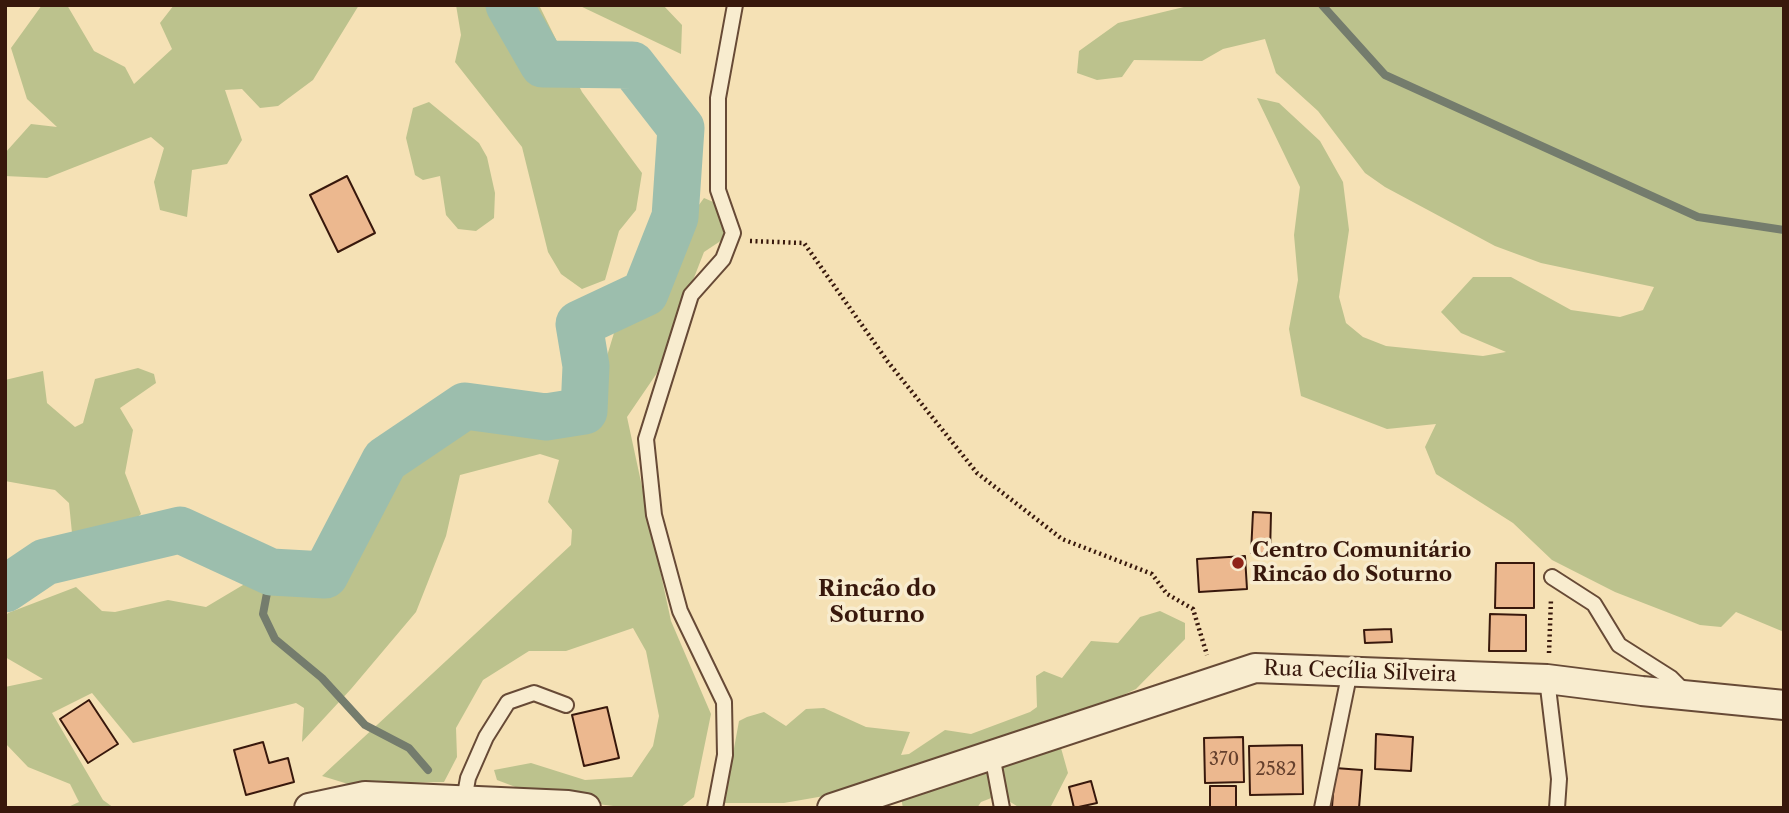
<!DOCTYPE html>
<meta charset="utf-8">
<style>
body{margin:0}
#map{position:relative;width:1789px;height:813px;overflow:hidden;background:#f5e1b5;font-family:"Libre Caslon Text",serif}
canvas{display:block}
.frame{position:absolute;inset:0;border:7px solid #38180c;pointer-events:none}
</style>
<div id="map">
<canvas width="1789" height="813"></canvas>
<div class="frame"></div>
</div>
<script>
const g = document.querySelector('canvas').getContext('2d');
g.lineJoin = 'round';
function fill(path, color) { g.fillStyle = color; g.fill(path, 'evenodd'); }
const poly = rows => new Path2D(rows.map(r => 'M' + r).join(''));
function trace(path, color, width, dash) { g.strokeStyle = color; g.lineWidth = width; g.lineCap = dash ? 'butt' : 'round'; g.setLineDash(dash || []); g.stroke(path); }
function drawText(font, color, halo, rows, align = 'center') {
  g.font = font + ' "Libre Caslon Text",serif'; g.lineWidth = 7; g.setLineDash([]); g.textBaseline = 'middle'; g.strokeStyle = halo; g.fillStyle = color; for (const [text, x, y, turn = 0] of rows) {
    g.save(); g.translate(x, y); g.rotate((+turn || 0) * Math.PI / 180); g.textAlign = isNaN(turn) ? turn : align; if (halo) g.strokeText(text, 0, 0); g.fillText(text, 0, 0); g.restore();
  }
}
fill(poly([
 [42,5,67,5,94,51,125,67,134,84,172,49,160,23,174,5,359,5,313,80,278,106,260,108,242,89,225,90,242,140,227,164,192,170,187,217,160,210,154,182,164,148,151,137,47,178,5,176,5,153,31,124,57,127,27,99,11,48],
 [456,5,539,5,582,92,642,173,636,210,619,231,605,280,582,289,561,274,548,252,522,147,455,62,461,35],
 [578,5,663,5,682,25,681,54],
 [1192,5,1784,5,1784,632,1736,612,1721,627,1700,625,1615,592,1552,560,1513,523,1436,474,1425,447,1436,424,1387,429,1301,396,1289,329,1298,280,1294,235,1300,187,1257,98,1279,103,1320,141,1343,182,1349,230,1339,297,1346,323,1363,337,1386,346,1483,356,1506,352,1461,333,1441,312,1473,277,1511,277,1571,310,1620,317,1643,310,1654,287,1541,263,1495,246,1385,187,1365,173,1318,111,1276,73,1265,39,1223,49,1202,61,1134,60,1122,77,1097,80,1077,73,1079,51,1118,23],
 [429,102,479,143,487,157,495,193,494,218,476,231,458,229,446,215,440,176,423,180,415,175,406,138,413,108],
 [704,198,718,204,725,238,704,252,657,373,627,417,671,621,711,714,694,797,680,808,629,808,542,797,497,780,494,770,531,763,585,780,632,777,653,746,659,716,646,651,633,628,566,651,529,651,483,680,456,728,457,757,444,782,348,784,322,776,571,545,572,530,548,502,559,460,540,454,460,475,446,536,416,612,351,689,302,742,304,708,296,703,133,743,92,693,52,713,103,800,114,808,66,808,79,802,70,784,28,767,5,743,5,687,43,679,5,657,5,617,8,613,76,587,102,611,115,612,168,600,206,607,243,585,296,579,327,584,375,494,415,453,456,425,552,429,587,422,617,323,657,300,693,213],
 [138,368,154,374,156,383,120,408,133,430,125,473,141,514,115,537,72,533,69,503,55,490,5,481,5,380,43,371,47,403,75,427,83,423,95,379],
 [1160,611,1185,623,1185,639,1136,689,1059,725,870,788,784,803,724,803,739,721,747,717,764,712,786,726,806,709,824,708,866,727,910,732,901,755,909,754,945,730,971,734,1030,712,1037,707,1036,676,1044,671,1062,678,1091,641,1118,643,1140,617],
 [1061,748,1068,773,1050,808,1020,808,999,795,981,802,977,808,903,808,901,798]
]), '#bcc28d');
trace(poly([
 [1322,5,1385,75,1698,217,1784,230],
 [271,572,263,614,275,639,322,678,365,725,409,748,428,770]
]), '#747c6d', 8);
trace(poly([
 [5,589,45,562,180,530,271,572,325,575,385,460,465,406,546,417,584,411,586,366,579,324,645,293,675,217,681,128,632,65,543,64,509,5]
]), '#9cbead', 47);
const building = poly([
 [347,176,375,233,338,252,310,195,347,176],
 [1253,512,1271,513,1270,554,1251,553,1253,512],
 [1245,556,1247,589,1199,592,1197,559,1245,556],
 [1496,563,1534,563,1534,608,1495,608,1496,563],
 [1490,614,1526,615,1526,651,1489,651,1490,614],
 [1391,629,1392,642,1365,643,1364,630,1391,629],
 [89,700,118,744,88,763,60,719,89,700],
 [607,707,619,758,584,766,572,715,607,707],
 [1376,734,1413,737,1411,771,1375,769,1376,734],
 [1243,737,1244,782,1205,783,1204,738,1243,737],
 [263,742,269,763,288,758,294,782,246,795,234,750,263,742],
 [1302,745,1303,794,1250,795,1249,746,1302,745],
 [1335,768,1362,770,1359,808,1332,807,1335,768],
 [1091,781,1097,803,1074,808,1069,787,1091,781],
 [1210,786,1236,786,1236,808,1210,808,1210,786]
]);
fill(building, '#ecb88f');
trace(building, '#38180c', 2);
const service = poly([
 [1552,577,1594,604,1619,645,1671,678,1686,693],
 [1547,679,1559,779,1557,808],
 [992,755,1002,808],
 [464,800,468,778,486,737,508,702,534,693,566,705],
 [715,808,725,755,724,702,680,611,654,515,646,439,691,295,723,259,733,233,718,190,718,98,735,5],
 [1322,808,1350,671]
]);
const minor = poly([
 [309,808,365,796,568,805,586,808],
 [832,808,1255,668,1547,679,1642,691,1784,705]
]);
trace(service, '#674a36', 18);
trace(minor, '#674a36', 32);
trace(poly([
 [750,241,804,243,888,362,977,473,1062,539,1152,574,1167,594,1193,609,1207,655],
 [1549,653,1551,599]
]), '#38180c', 4.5, [2, 3.5]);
trace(service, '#f8eccf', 14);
trace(minor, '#f8eccf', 28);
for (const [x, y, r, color] of [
 [1238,563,7,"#8f2418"]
]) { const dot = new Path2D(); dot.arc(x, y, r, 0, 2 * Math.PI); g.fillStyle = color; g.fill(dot); trace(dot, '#f8eccf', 2.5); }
drawText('18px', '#65402d', null, [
 ["370",1224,760],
 ["2582",1276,770]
]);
drawText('bold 21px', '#38180c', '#f8eccf', [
 ["Centro Comunitário",1252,551],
 ["Rincão do Soturno",1252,575]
], 'left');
drawText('21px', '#38180c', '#f8eccf', [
 ["Rua Cecília Silveira",1360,672,2]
]);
drawText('bold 23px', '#38180c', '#f8eccf', [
 ["Rincão do",877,589],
 ["Soturno",877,615]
]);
</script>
